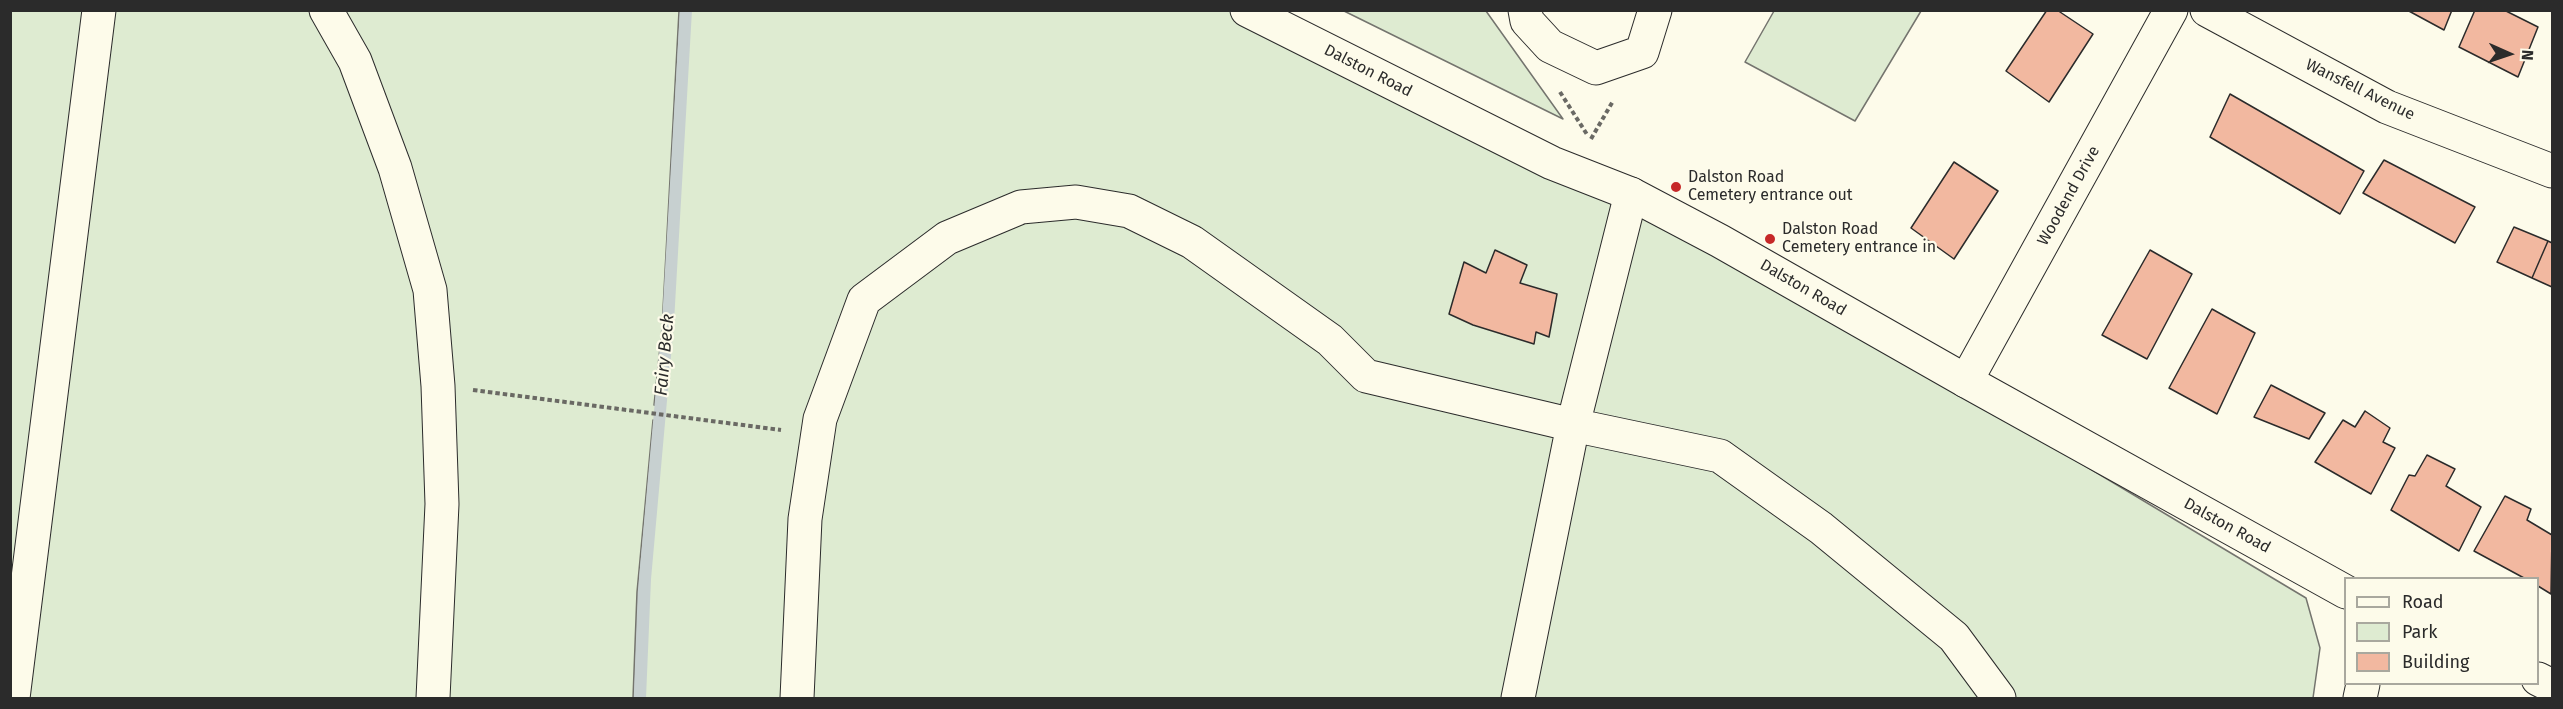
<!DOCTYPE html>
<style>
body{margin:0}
#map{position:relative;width:2563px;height:709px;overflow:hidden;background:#fdfbea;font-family:"Fira Sans",sans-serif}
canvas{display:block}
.frame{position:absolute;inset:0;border:12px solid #2b2b2b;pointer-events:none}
.legend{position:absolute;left:2344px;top:577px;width:195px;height:108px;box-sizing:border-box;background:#fdfbea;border:2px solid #a9a89e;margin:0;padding:8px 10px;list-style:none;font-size:18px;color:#2b2b2b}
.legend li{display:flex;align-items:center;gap:12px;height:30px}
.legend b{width:30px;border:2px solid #a9a89e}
.north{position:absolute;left:2479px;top:24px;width:60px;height:60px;-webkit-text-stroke:4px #fdfbea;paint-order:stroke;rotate:93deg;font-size:16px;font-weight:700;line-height:24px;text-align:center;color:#2b2b2b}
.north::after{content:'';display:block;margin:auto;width:21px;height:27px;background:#2b2b2b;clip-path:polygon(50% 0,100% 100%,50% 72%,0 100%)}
</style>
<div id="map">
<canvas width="2563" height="709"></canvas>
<div class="frame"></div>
<ul class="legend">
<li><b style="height:8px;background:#fdfbea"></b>Road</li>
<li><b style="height:16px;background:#deebd1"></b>Park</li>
<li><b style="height:16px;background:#f2b8a0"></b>Building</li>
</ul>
<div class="north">N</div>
</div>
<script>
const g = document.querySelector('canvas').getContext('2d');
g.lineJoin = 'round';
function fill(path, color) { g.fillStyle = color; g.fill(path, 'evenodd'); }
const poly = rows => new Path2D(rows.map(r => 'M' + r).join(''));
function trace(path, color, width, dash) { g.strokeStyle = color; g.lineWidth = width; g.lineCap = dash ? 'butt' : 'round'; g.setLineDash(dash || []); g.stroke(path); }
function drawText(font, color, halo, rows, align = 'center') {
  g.font = font + ' "Fira Sans",sans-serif'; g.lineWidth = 4.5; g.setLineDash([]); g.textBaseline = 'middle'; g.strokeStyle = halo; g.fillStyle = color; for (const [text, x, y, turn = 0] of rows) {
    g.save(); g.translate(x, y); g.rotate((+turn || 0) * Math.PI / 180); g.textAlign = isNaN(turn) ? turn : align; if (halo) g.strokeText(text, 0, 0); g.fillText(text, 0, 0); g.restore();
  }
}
const green = poly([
 [10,11,1247,11,1716,245,2306,598,2320,648,2313,698,11,698,10,11],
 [1344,11,1486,11,1563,119,1344,11],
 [1774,11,1774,10,1921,11,1855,121,1745,62,1774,11]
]);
fill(green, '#deebd1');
trace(green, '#74746e', 1.5);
const water = poly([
 [679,11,686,11,668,322,661,406,654,405,662,328,679,11],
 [653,420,659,421,645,579,640,698,633,698,637,592,653,420]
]);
fill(water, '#c7d0d0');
trace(water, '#74746e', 1.5);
trace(poly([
 [640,698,645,579,668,322,686,10]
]), '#c7d0d0', 12);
const building = poly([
 [2047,10,2057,10,2093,34,2049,102,2006,71,2047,10],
 [2407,10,2452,10,2444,30,2407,10],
 [2475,10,2504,10,2538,27,2518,77,2459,47,2475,10],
 [2230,94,2364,171,2340,214,2210,137,2230,94],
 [2384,160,2475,207,2455,243,2363,193,2384,160],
 [1954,162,1998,191,1954,259,1911,228,1954,162],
 [2514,227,2548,241,2532,278,2497,262,2514,227],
 [2548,241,2552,243,2552,287,2532,278,2548,241],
 [1495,250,1527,265,1520,283,1557,294,1549,337,1536,332,1534,344,1473,325,1449,314,1464,262,1486,273,1495,250],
 [2150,250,2192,274,2147,359,2102,335,2150,250],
 [2212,309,2255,333,2217,414,2169,388,2212,309],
 [2271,385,2325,413,2309,439,2254,417,2271,385],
 [2365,411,2390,428,2383,442,2395,448,2371,494,2315,462,2343,420,2355,427,2365,411],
 [2427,455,2455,469,2446,486,2481,507,2459,551,2391,510,2409,475,2415,476,2427,455],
 [2505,496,2531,509,2527,520,2552,535,2551,594,2538,586,2538,578,2524,578,2474,551,2505,496]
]);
fill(building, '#f2b8a0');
trace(building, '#2b2b2b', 1.5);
const minor = poly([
 [326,10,355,61,395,168,430,290,438,386,442,504,433,698],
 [1525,10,1527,21,1550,46,1596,68,1642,52,1655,10],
 [2207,10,2387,107,2552,171],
 [1631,194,1573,425,1720,456,1821,528,1954,637,1999,698],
 [1966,381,2171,10],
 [13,698,99,10],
 [797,698,805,519,820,419,864,300,947,238,1021,207,1076,202,1129,211,1192,242,1330,340,1366,376,1573,425,1518,698],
 [2360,698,2363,684]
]);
const major = poly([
 [1247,10,1552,163,1631,194,1720,241,1966,381,2346,592],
 [2538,679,2552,686]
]);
trace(minor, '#2b2b2b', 35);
trace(major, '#2b2b2b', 35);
trace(poly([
 [1560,92,1588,136],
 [1591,139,1613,101],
 [473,390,781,430]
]), '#6a6964', 4, [4.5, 3]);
trace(minor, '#fdfbea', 33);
trace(major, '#fdfbea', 33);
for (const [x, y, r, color] of [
 [1676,187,6,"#c62828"],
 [1770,239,6,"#c62828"]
]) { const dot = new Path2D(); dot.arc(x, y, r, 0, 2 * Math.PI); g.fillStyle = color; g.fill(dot); trace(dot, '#fdfbea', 2); }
drawText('16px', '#2b2b2b', '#fdfbea', [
 ["Dalston Road",1368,71,27],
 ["Wansfell Avenue",2360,90,26],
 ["Woodend Drive",2069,196,-61],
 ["Dalston Road",1803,288,30],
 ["Dalston Road",2227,526,29]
]);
drawText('16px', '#2b2b2b', '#fdfbea', [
 ["Dalston Road",1688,178],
 ["Cemetery entrance out",1688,196],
 ["Dalston Road",1782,230],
 ["Cemetery entrance in",1782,248]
], 'left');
drawText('italic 18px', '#2b2b2b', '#fdfbea', [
 ["Fairy Beck",665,355,-85]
]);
</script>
